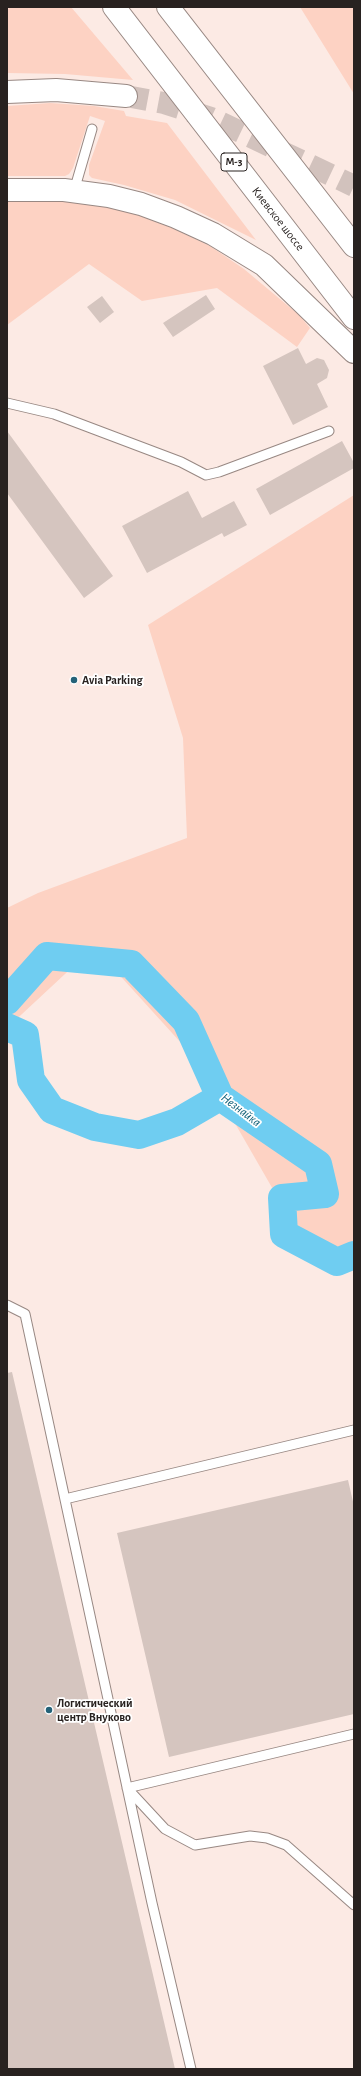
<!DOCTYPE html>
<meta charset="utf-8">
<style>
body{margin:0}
#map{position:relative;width:361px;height:2076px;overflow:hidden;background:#fceae4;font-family:"Alegreya Sans",sans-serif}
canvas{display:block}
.frame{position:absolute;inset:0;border:8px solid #282220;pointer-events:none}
</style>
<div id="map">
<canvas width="361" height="2076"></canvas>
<div class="frame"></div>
</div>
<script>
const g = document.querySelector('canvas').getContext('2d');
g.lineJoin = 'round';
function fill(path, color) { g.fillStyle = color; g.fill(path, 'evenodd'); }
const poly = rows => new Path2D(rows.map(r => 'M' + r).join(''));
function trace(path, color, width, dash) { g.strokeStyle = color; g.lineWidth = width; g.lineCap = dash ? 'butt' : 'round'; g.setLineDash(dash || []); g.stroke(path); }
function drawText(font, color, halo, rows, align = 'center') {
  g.font = font + ' "Alegreya Sans",sans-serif'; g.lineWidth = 3.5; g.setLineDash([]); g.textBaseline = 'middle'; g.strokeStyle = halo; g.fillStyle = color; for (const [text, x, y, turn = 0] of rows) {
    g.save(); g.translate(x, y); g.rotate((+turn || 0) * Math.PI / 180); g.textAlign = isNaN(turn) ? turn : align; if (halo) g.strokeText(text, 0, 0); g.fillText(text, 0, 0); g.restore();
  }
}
fill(poly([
 [9,7,71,7,133,80,65,74,7,73,7,12],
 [300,7,354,7,354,94],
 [50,103,94,106,124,111,126,116,167,123,256,240,175,200,124,185,92,178,89,175,89,165,105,121,90,116,73,168,69,174,65,176,7,176,7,106],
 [7,201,67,201,97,205,130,212,172,228,210,246,244,269,299,315,310,328,297,347,217,288,142,301,89,264,7,325],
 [354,495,354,1254,301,1238,202,1066,94,947,7,1028,7,908,38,893,187,838,183,738,148,625]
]), '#fdd2c3');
trace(poly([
 [7,1001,47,956,131,964,186,1021,220,1097,318,1164,325,1194,282,1198,284,1234,337,1262,354,1255],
 [7,1027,25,1035,31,1080,52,1110,95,1127,139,1135,177,1122,220,1097]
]), '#6fcdf1', 28);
fill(poly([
 [206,295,215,309,173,337,163,323],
 [102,296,114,312,100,323,87,307],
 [298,348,306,364,317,358,324,360,329,370,327,378,317,384,328,407,293,425,263,366],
 [7,431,113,576,84,598,7,493],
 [342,441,354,463,354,468,270,515,256,489],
 [188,491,202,518,234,501,247,525,224,537,222,533,147,573,122,526],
 [12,1372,175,2069,7,2069,7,1373],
 [348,1480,354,1506,354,1714,169,1757,117,1533]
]), '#d5c5bf');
trace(poly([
 [126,96,164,103,211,118,354,186]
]), '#d2c2bd', 22, [22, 11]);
const service = poly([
 [74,191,92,129],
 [7,403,54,414,181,462,206,475,219,472,329,431],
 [7,1305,25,1314,152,1903,191,2069],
 [65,1499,354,1430],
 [127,1788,165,1829,195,1845,250,1836,267,1838,286,1845,354,1905],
 [127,1788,354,1734]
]);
const primary = poly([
 [7,92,56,90,126,96],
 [7,190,64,190,109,196,141,204,176,217,213,234,264,265,354,352]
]);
const trunk = poly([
 [114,7,354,318],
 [168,7,354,246]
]);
trace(service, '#988883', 11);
trace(primary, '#988883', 24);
trace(trunk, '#988883', 24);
trace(service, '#fff', 9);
trace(primary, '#fff', 22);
trace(trunk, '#fff', 22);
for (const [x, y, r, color] of [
 [74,680,4,"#246278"],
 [49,1710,4,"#246278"]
]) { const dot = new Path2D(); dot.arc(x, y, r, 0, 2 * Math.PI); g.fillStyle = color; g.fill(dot); trace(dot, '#fff', 1.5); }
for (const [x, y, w] of [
 [234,162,26]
]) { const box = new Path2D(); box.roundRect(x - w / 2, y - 9, w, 18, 3); g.fillStyle = '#fff'; g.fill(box); trace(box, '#282220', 1); }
drawText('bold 11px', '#282220', null, [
 ["М-3",234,162]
]);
drawText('12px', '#282220', '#fff', [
 ["Киевское шоссе",278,219,52]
]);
drawText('bold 12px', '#282220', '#fff', [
 ["Avia Parking",82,680],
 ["Логистический",57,1703],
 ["центр Внуково",57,1717]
], 'left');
drawText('italic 13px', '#095a72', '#fff', [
 ["Незнайка",241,1110,37]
]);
</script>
